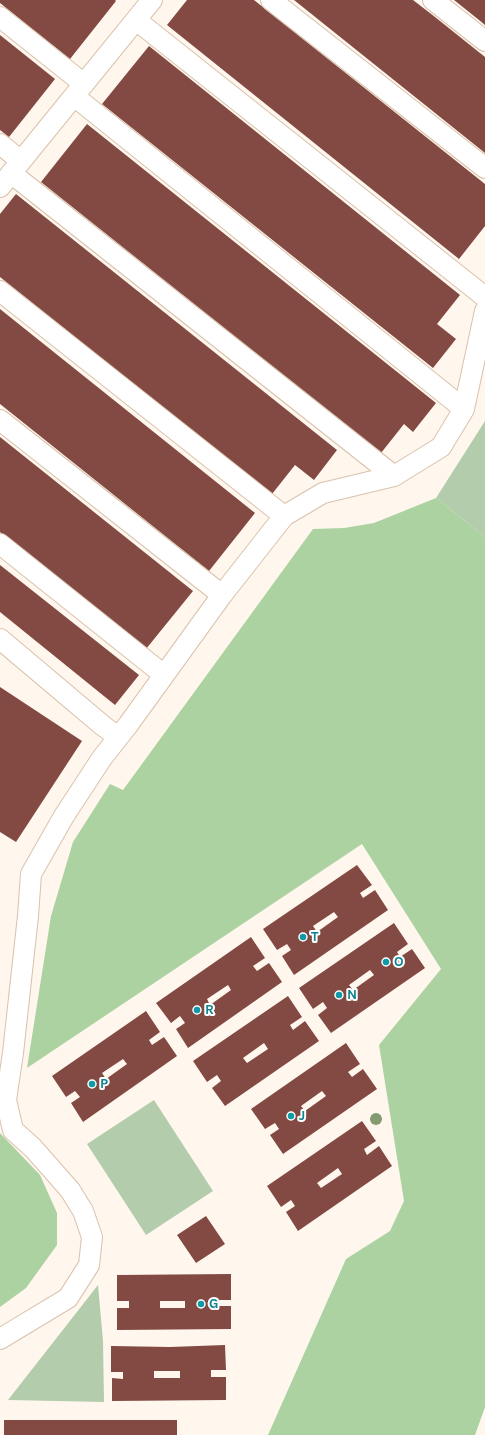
<!DOCTYPE html>
<style>
body{margin:0}
canvas{display:block;background:#fff6ed}
</style>
<canvas width="485" height="1435"></canvas>
<script>
const g = document.querySelector('canvas').getContext('2d');
g.lineJoin = 'round';
function fill(path, color) { g.fillStyle = color; g.fill(path, 'evenodd'); }
const poly = rows => new Path2D(rows.map(r => 'M' + r).join(''));
function trace(path, color, width, dash) { g.strokeStyle = color; g.lineWidth = width; g.lineCap = dash ? 'butt' : 'round'; g.setLineDash(dash || []); g.stroke(path); }
function drawText(font, color, halo, rows, align = 'center') {
  g.font = font + ' Karla,sans-serif'; g.lineWidth = 4; g.setLineDash([]); g.textBaseline = 'middle'; g.strokeStyle = halo; g.fillStyle = color; for (const [text, x, y, turn = 0] of rows) {
    g.save(); g.translate(x, y); g.rotate((+turn || 0) * Math.PI / 180); g.textAlign = isNaN(turn) ? turn : align; if (halo) g.strokeText(text, 0, 0); g.fillText(text, 0, 0); g.restore();
  }
}
fill(poly([
 [485,421,485,537,436,498],
 [154,1100,213,1191,146,1235,87,1144],
 [98,1285,103,1341,104,1402,8,1400]
]), '#b3cdac');
fill(poly([
 [436,498,485,537,485,1407,475,1435,268,1435,346,1259,390,1231,404,1201,379,1045,441,969,362,844,27,1068,51,916,73,842,110,784,123,790,313,529,344,528,374,523],
 [0,1133,40,1175,57,1213,57,1245,26,1288,0,1307]
]), '#acd2a1');
fill(poly([
 [0,0,115,0,116,1,70,59,0,3],
 [187,0,254,0,485,184,485,226,459,259,167,25],
 [294,0,413,0,435,17,485,57,485,153],
 [454,0,485,0,485,25,479,20],
 [0,35,55,79,9,137,0,130],
 [149,46,460,295,437,324,456,339,433,368,102,104],
 [87,124,436,403,413,432,404,424,381,453,41,182],
 [16,194,337,450,314,480,295,465,272,494,0,277,0,214],
 [0,309,255,513,209,571,0,404],
 [0,437,193,591,146,649,0,532],
 [0,565,139,675,115,705,0,612],
 [0,687,82,741,16,842,0,832],
 [357,865,372,885,360,893,363,898,375,890,388,910,294,975,282,956,291,950,287,944,277,950,263,929],
 [334,912,338,917,317,932,313,926],
 [394,923,408,944,397,952,400,957,412,949,425,968,331,1033,318,1015,327,1008,323,1002,313,1009,299,988],
 [370,970,374,975,353,990,349,985],
 [251,937,265,958,253,966,257,971,269,963,282,982,188,1048,176,1029,185,1023,180,1016,171,1023,156,1003],
 [228,985,231,990,210,1005,207,999],
 [288,996,302,1017,290,1025,293,1030,305,1021,319,1041,225,1106,212,1088,221,1081,217,1075,207,1082,193,1061],
 [264,1043,268,1049,247,1063,243,1058],
 [146,1011,160,1032,149,1040,152,1045,164,1037,177,1056,83,1122,71,1103,80,1097,75,1091,66,1097,52,1076],
 [123,1059,127,1064,106,1079,102,1073],
 [346,1043,360,1064,348,1072,352,1077,363,1069,377,1089,283,1154,270,1135,279,1129,275,1123,265,1129,251,1109],
 [322,1091,326,1096,305,1111,301,1106],
 [362,1121,376,1141,364,1149,367,1155,379,1146,392,1166,298,1231,286,1212,295,1206,291,1200,281,1207,267,1186],
 [338,1168,342,1174,321,1188,317,1183],
 [206,1216,225,1244,196,1263,177,1235],
 [231,1274,231,1300,217,1300,217,1306,231,1306,231,1329,117,1330,117,1308,129,1308,129,1301,117,1301,117,1275],
 [160,1301,185,1301,185,1308,160,1308],
 [225,1345,226,1370,211,1370,211,1377,226,1377,226,1400,112,1401,112,1378,123,1379,123,1372,111,1372,111,1346,170,1347],
 [154,1371,180,1371,180,1378,154,1378],
 [4,1420,177,1420,177,1435,4,1435]
]), '#824a42');
const minor = poly([
 [271,0,485,168],
 [433,0,485,41],
 [0,17,84,84],
 [136,20,485,297],
 [74,96,464,409],
 [0,144,21,161],
 [11,173,394,476],
 [0,187,152,0],
 [0,291,284,516],
 [0,420,222,595],
 [0,544,164,675],
 [0,639,102,725,118,737],
 [0,1339,68,1298,89,1265,92,1237,83,1211,70,1190,33,1148,13,1130,6,1100,13,1053,28,916,31,874,64,816,102,758,128,725,222,595,284,516,323,493,394,476,441,447,464,409,485,311]
]);
trace(minor, '#d9c2ac', 22);
trace(minor, '#fff', 20);
g.fillStyle = '#849b72';
for (const [x, y] of [
 [376,1119]
]) { g.beginPath(); g.arc(x, y, 6, 0, 2 * Math.PI); g.fill(); }
for (const [x, y, r, color] of [
 [303,937,4,"#0f9aa8"],
 [386,962,4,"#0f9aa8"],
 [339,995,4,"#0f9aa8"],
 [197,1010,4,"#0f9aa8"],
 [92,1084,4,"#0f9aa8"],
 [291,1116,4,"#0f9aa8"],
 [201,1304,4,"#0f9aa8"]
]) { const dot = new Path2D(); dot.arc(x, y, r, 0, 2 * Math.PI); g.fillStyle = color; g.fill(dot); trace(dot, '#fff', 1.5); }
drawText('bold 14px', '#0d838f', '#fff', [
 ["T",311,937],
 ["O",394,962],
 ["N",347,995],
 ["R",205,1010],
 ["P",100,1084],
 ["J",299,1116],
 ["G",209,1304]
], 'left');
</script>
